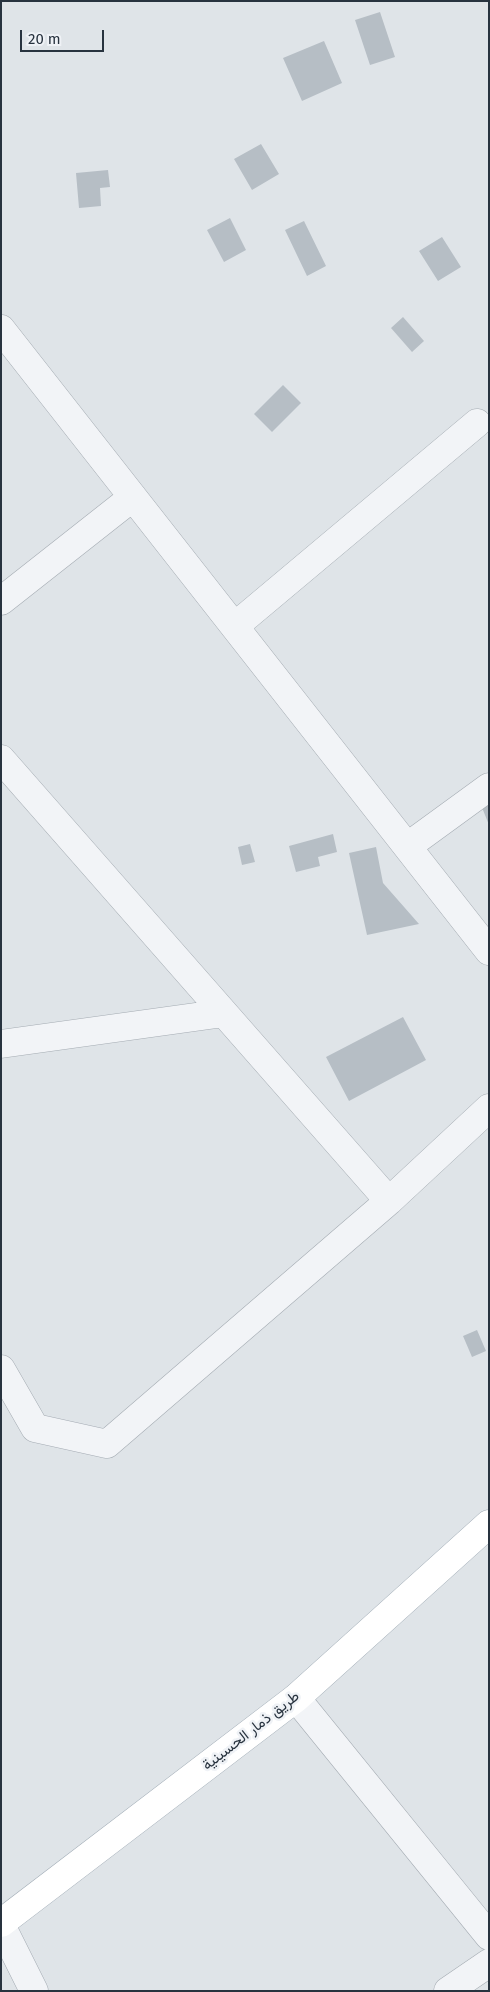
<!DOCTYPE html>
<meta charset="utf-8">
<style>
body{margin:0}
#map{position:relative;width:490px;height:1992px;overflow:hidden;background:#dfe4e8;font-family:"Fira Sans",sans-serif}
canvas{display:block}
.frame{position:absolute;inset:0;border:2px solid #28333f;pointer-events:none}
.scale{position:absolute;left:20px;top:30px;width:84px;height:22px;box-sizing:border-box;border:2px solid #28333f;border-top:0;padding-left:6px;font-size:15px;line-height:18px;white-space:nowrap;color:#28333f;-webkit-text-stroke:4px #eff2f6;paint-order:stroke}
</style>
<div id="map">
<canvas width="490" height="1992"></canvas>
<div class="frame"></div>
<div class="scale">20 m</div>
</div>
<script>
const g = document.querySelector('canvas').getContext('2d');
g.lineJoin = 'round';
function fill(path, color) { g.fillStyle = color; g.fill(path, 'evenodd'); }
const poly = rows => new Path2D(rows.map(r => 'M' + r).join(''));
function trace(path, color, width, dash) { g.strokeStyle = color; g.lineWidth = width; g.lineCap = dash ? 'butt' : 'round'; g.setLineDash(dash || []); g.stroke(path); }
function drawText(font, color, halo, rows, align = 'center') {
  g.font = font + ' "Fira Sans",Vazirmatn,sans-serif'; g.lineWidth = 5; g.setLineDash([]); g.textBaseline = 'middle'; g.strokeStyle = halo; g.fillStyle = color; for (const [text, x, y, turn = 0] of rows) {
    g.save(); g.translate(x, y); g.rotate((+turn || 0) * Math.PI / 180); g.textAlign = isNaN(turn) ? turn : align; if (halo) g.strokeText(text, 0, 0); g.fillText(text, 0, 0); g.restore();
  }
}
fill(poly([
 [380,12,395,57,370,65,355,20],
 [324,41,342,83,302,101,283,58],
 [261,144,279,174,252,190,234,159],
 [108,170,110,187,100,188,101,206,79,208,76,173],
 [230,218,246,250,224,262,207,230],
 [304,221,326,266,307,276,285,230],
 [442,237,461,267,438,281,419,251],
 [403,317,424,341,412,352,391,328],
 [283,385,301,403,272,432,254,414],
 [489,791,489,825,477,795],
 [333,834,337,852,318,857,320,866,296,872,289,846],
 [250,844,255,862,242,865,238,847],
 [376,847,383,883,419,924,367,935,349,853],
 [403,1017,426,1060,349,1101,326,1057],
 [477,1330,486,1351,472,1357,463,1336]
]), '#b6bec5');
const minor = poly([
 [1,329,489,951],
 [1,601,133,497],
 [235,626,477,423],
 [1,759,389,1201,489,1108],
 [408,846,489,787],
 [1,1044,224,1013],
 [1,1369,35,1428,107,1444,389,1201],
 [296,1698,489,1936],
 [1,1925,34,1991],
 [448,1991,489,1963]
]);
const major = poly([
 [1,1923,296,1698,489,1524]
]);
trace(minor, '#a4abb2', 29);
trace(major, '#9faab4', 29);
trace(minor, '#f2f4f7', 28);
trace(major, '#fff', 28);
drawText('15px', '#28333f', '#eff2f6', [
 ["طريق ذمار الحسينية",251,1731,-38]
]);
</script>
